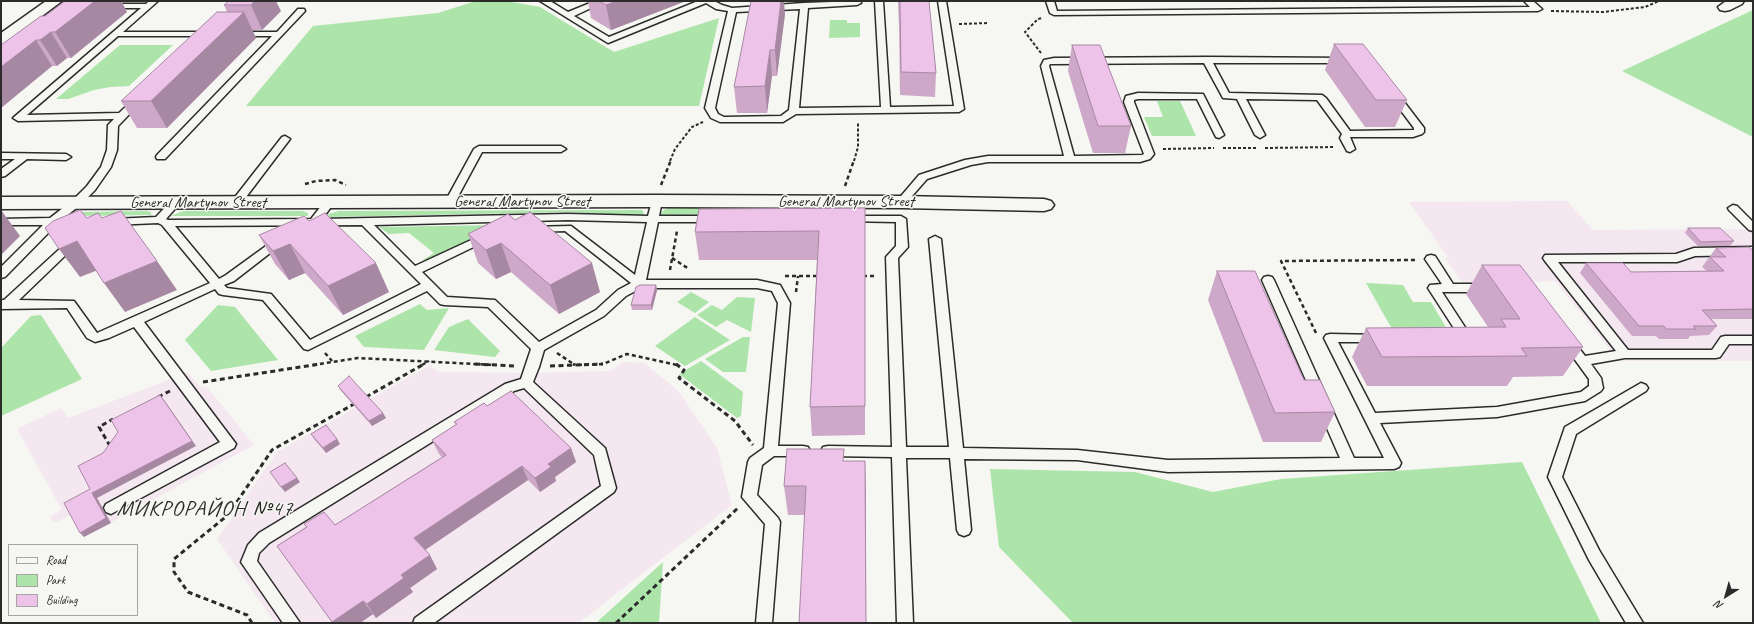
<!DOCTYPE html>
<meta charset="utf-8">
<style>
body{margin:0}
#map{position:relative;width:1754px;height:624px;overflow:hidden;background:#f6f6f2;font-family:Caveat,sans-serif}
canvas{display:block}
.frame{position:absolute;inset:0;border:2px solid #2b2b2b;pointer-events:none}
.legend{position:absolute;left:8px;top:544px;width:130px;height:72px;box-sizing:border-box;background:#f6f6f2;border:1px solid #a5a5a2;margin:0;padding:5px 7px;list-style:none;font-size:12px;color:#2b2b2b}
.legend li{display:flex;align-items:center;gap:8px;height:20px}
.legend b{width:20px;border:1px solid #a5a5a2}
.north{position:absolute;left:1706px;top:576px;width:40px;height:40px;-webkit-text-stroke:3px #f6f6f2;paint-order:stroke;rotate:217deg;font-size:11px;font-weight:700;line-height:16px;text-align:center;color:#2b2b2b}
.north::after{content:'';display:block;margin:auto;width:14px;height:18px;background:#2b2b2b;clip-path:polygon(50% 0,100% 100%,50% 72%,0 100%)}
</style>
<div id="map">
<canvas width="1754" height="624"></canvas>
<div class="frame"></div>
<ul class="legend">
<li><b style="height:5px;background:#f6f6f2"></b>Road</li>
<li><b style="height:11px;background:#ace4a9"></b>Park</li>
<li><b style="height:11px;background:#eec3e9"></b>Building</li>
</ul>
<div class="north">N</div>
</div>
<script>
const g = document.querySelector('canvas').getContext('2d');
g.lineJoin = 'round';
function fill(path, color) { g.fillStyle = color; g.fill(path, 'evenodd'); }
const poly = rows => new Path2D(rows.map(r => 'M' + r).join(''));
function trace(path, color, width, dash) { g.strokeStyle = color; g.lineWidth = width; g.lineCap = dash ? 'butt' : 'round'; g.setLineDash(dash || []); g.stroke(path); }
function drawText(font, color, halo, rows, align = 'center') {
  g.font = font + ' Caveat,sans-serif'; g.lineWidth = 3; g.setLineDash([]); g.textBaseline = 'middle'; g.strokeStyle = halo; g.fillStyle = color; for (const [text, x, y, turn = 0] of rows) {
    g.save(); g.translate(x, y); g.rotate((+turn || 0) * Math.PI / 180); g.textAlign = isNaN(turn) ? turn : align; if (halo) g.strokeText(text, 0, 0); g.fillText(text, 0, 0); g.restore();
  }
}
fill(poly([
 [1567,201,1593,230,1753,229,1753,361,1619,361,1555,281,1464,285,1445,258,1448,257,1409,202],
 [623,362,645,363,679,392,717,448,732,505,578,623,275,623,217,539,277,452,430,365,438,372,530,373,610,371],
 [187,372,199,386,208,388,254,445,84,537,72,514,54,523,50,516,62,510,17,429,61,408,68,418,161,383]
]), '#f4e7ef');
fill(poly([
 [476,1,506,1,540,7,614,52,719,18,699,106,246,106,313,26,438,13],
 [1753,10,1753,137,1622,71],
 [830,20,847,20,847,23,860,23,860,37,829,38],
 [120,45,173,45,129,86,110,87,94,90,68,99,56,99],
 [1157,101,1180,101,1196,136,1152,136,1144,117,1163,117],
 [784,207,839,214,660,215,663,211,667,208],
 [642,210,644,214,642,216,570,212,329,217,328,214,339,211],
 [146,211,151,212,151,215,70,216,81,212],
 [183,211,303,211,308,213,308,216,171,216],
 [499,225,424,262,423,260,434,253,409,233,389,234,379,227],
 [1366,283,1403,285,1413,302,1431,302,1447,329,1392,329],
 [691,292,709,302,695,313,677,302],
 [737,297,755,298,751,332,727,320,716,327,697,315,712,305,722,310],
 [420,304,427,310,449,308,424,350,364,347,355,336],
 [218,305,235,307,278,360,211,371,185,340],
 [41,315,82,379,1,416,1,348,31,316],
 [695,317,730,340,685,366,655,346],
 [468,319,500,351,495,357,434,350,449,327],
 [743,337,750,337,746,372,723,372,705,359],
 [701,361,743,392,741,416,737,418,679,374],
 [1522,462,1601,623,1073,623,999,547,990,469,1135,472,1213,492,1281,479],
 [663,562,659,623,596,623]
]), '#ace4a9');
const service = poly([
 [149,1,158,1,123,32,209,32,213,34,209,36,118,36,27,115,119,113,135,98,141,98,143,100,118,126,117,150,111,167,95,190,80,205,64,218,73,219,74,221,73,223,56,225,5,277,1,278,1,267,43,225,1,225,1,219,50,218,72,201,87,186,101,167,107,150,108,125,114,119,18,121,13,118,141,8,109,8,105,6,106,4,146,4,149,1],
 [540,1,550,1,568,12,595,1,606,1,574,16,609,37,698,1,714,1,722,5,732,8,804,3,860,1,861,3,857,5,808,8,799,108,881,107,875,1,883,1,890,107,954,106,938,1,946,1,964,109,959,112,796,114,783,122,720,122,711,118,705,108,728,11,716,9,706,3,608,43,540,1],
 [800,9,789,110,781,116,724,117,718,114,715,108,736,12,800,9],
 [1046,1,1054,1,1057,11,1530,7,1524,1,1533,1,1542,9,1538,11,1054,15,1050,13,1046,1],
 [298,9,304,9,305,11,165,159,157,159,156,157,157,155,272,36,239,36,235,34,236,32,277,32,298,9],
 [1207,57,1347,58,1348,60,1347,62,1344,63,1213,63,1229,93,1322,95,1326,98,1350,131,1414,130,1414,128,1390,96,1392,94,1398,94,1424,128,1424,132,1422,134,1413,137,1350,137,1355,149,1350,152,1347,151,1340,138,1342,134,1317,100,1246,99,1265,135,1260,138,1255,135,1237,99,1223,98,1204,63,1054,64,1050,64,1049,66,1074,156,1142,155,1144,154,1124,102,1126,96,1138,93,1203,94,1224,135,1219,138,1216,137,1197,99,1138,99,1134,100,1134,102,1154,154,1150,159,1140,162,988,162,971,165,927,179,905,204,897,204,896,202,919,175,965,160,988,156,1064,156,1041,66,1044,60,1054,58,1207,57],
 [285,136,290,139,240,205,232,205,231,203,232,201,282,137,285,136],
 [479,146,561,146,566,149,561,152,482,152,455,202,454,204,446,204,445,202,474,149,479,146],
 [1,153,66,154,71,157,66,160,27,159,5,176,1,177,1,169,15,159,1,159,1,153],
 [657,198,662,201,659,216,714,216,719,219,714,222,658,222,646,280,757,280,780,285,790,303,778,446,803,446,808,447,810,451,808,455,803,456,774,456,762,465,757,495,778,518,780,522,772,623,756,623,765,524,742,497,748,462,750,458,764,448,778,303,772,291,757,288,641,288,626,296,604,316,544,350,539,367,533,382,605,448,616,488,614,492,434,623,413,623,415,618,601,486,594,455,524,388,514,391,269,543,259,553,257,561,300,623,283,623,241,562,248,545,259,533,505,384,521,379,531,349,488,307,444,305,440,304,427,291,308,350,304,349,263,300,223,295,219,294,215,289,144,322,236,444,234,448,111,514,106,512,104,508,106,504,220,442,134,327,109,338,95,342,87,338,67,308,1,309,1,300,4,300,65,244,75,241,81,244,79,246,73,248,19,300,74,301,97,333,210,283,162,225,158,223,113,225,108,222,113,219,156,217,171,201,175,200,180,203,166,219,168,220,311,219,325,201,329,200,334,203,322,219,568,214,648,216,652,201,657,198],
 [568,220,647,222,635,275,571,226,529,227,528,229,533,232,565,231,631,283,618,290,596,310,539,342,495,300,447,297,422,272,490,239,492,237,490,235,482,235,415,266,374,225,568,220],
 [362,225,421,284,310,340,271,294,227,288,224,285,234,281,274,250,286,244,288,242,286,240,278,240,266,246,226,275,219,279,175,226,362,225],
 [1733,205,1737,206,1753,222,1753,231,1749,230,1729,210,1728,208,1733,205],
 [848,216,901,216,906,219,908,247,898,258,906,447,949,447,929,239,935,236,941,239,963,448,1077,450,1168,460,1340,458,1262,280,1264,277,1268,276,1272,277,1274,280,1354,458,1384,458,1324,338,1326,335,1330,334,1380,335,1382,338,1380,341,1376,342,1338,342,1375,413,1497,407,1581,392,1589,386,1589,379,1562,342,1564,339,1568,338,1572,339,1585,356,1616,351,1545,261,1543,258,1545,255,1676,254,1694,248,1753,247,1753,255,1695,256,1677,262,1558,262,1628,350,1712,350,1721,337,1725,336,1753,336,1753,344,1729,344,1720,357,1716,358,1625,358,1591,364,1601,378,1603,388,1601,391,1585,401,1497,417,1380,423,1401,463,1399,467,1394,469,1168,472,1077,460,964,459,971,530,969,534,964,536,959,534,957,530,950,458,906,458,913,623,897,623,892,457,828,456,823,455,821,451,823,447,828,446,892,447,886,257,896,246,896,222,844,221,843,219,844,217,848,216],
 [1431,255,1435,256,1453,284,1484,284,1488,285,1490,288,1488,291,1484,292,1442,292,1472,338,1470,341,1466,342,1460,341,1459,336,1428,288,1430,285,1442,284,1425,259,1427,256,1431,255],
 [1641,383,1646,385,1648,388,1646,391,1576,434,1562,477,1599,550,1643,623,1626,623,1589,560,1548,477,1565,427,1641,383]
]);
const minor = poly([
 [1726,1,1744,1,1742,4,1730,10,1725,11,1720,10,1718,7,1726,1],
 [657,195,901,196,1044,199,1051,201,1054,205,1051,209,1044,211,901,208,657,207,1,209,1,197,657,195]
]);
const secondary = poly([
 [46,1,62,1,6,43,1,45,1,33,46,1]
]);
trace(service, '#2b2b2b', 3);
trace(minor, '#2b2b2b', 3);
trace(secondary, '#2b2b2b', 3);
trace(poly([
 [1551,11,1603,12,1645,7,1659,1],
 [959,24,989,23],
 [1041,53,1025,32,1038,19,1042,18],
 [1223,148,1256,148],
 [1265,148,1334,147],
 [1163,149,1214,148],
 [670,161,675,149,692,127,703,122],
 [854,161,858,147,858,123]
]), '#2b2b2b', 2, [3, 2]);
trace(poly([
 [305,184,316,181,335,180,346,185],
 [661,185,671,160],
 [845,186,854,160],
 [672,258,689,269],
 [670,270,677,231],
 [785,276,818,276],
 [863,276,876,276],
 [796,292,798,276],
 [1316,333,1281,261,1415,260],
 [325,353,332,361],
 [557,353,575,365],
 [313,365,358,358,494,365],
 [422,365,429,361],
 [578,365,603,364,627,354,677,365]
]), '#2b2b2b', 2.5, [4, 3]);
trace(poly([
 [475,364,515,366],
 [573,364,575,365],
 [676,364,684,370,679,378,735,421,753,445],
 [550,366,603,364],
 [203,382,320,364],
 [158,397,170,391],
 [366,397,424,364],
 [110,446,99,427,113,419],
 [252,623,247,615,188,592,174,572,174,559,228,515,272,450,354,404],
 [616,623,739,507]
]), '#2b2b2b', 3, [5, 3.5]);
fill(service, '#f6f6f2');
fill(minor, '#f6f6f2');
fill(secondary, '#f6f6f2');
fill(poly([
 [65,1,136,1,134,2,122,2,127,12,71,58,67,58,57,66,52,66,1,108,1,45,45,16],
 [229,1,281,11,262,30,252,30,256,38,167,128,137,128,121,101,227,12,224,5],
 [588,1,686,1,611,30,591,18],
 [898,1,929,1,936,73,935,97,900,95,899,27],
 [785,14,777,76,772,76,767,113,737,113,734,87],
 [1334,44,1407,100,1395,127,1365,127,1325,70],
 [1072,45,1131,126,1125,153,1093,153,1068,71],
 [865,208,865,435,812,436,810,407,817,260,699,260,695,232],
 [508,214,600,292,559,314,511,272,496,279,478,263,468,234],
 [309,221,389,292,343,315,305,273,289,280,275,264,259,235],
 [1688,228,1734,241,1730,246,1698,246,1685,233],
 [1716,248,1753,251,1753,319,1712,319,1717,326,1709,335,1690,336,1688,339,1659,339,1656,336,1632,336,1580,273,1586,263,1631,272,1707,271,1702,267],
 [1482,265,1583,347,1563,376,1513,377,1507,386,1367,386,1352,357,1366,328,1488,327,1466,294],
 [1217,271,1304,380,1335,412,1321,442,1263,442,1208,300],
 [656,285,657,290,652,310,632,310,631,305],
 [338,386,386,418,372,426,341,391],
 [487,406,571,448,576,462,555,477,556,481,540,492,528,480,425,550,437,569,410,588,413,592,376,618,373,614,360,623,333,623,277,546,306,527,304,524,335,525,442,457,439,454,432,440,456,425,454,422],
 [311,434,340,444,326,453,314,439],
 [844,461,866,490,866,623,799,623,805,515,788,515,784,486]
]), '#cda8c8');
fill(poly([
 [95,1,121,1,127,12,71,58,55,32],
 [255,1,276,1,281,11,262,30,251,5],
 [617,1,686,1,611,30,606,5],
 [781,1,784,1,785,14,777,76,775,50],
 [244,12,256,38,167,128,151,101],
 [51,32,67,58,57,66,40,40],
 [36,40,52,66,1,108,1,67],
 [770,50,772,76,767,113,765,86],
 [1,210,20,236,1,255],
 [77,241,98,270,80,277,59,249],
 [501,243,511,272,496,279,486,250],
 [290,244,305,273,289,280,273,251],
 [157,261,177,290,125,312,104,283],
 [376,263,389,292,343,315,328,286],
 [592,263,600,292,559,314,550,285],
 [656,285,657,290,652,310,651,305],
 [164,400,196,446,97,498,111,523,84,537,80,533,92,493],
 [383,413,386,418,372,426,369,421],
 [337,439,340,444,326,453,323,448],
 [571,448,576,462,555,477,556,481,540,492,535,478,548,464],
 [865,461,866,490,866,623],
 [522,466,528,480,422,552,414,538],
 [297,478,300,482,285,492,281,487],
 [430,555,437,569,410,588,413,592,376,618,367,604,401,575],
 [363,601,373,614,360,623,333,623,332,622]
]), '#a788a3');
const building = poly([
 [65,1,95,1,55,32,51,32,40,40,36,40,1,67,1,45,41,16,45,16,65,1],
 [229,1,255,1,251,5,224,5,229,1],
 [599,1,617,1,606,5,599,1],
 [751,1,781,1,775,50,770,50,765,86,734,87,751,1],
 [900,1,929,1,936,73,901,72,900,1],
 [217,12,244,12,151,101,121,101,217,12],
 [1334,44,1363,44,1407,100,1376,100,1334,44],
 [1072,45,1100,45,1131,126,1098,126,1072,45],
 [865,208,865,406,810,407,819,231,695,232,699,209,865,208],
 [80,210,87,218,98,213,102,218,121,211,157,261,104,283,77,241,59,249,45,228,53,221,80,210],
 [530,212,592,263,550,285,501,243,486,250,468,234,508,214,515,220,530,212],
 [325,213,376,263,328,286,290,244,273,251,259,235,304,216,309,221,325,213],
 [1688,228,1720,228,1734,241,1701,242,1688,228],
 [1749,247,1753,251,1753,309,1702,310,1717,326,1693,326,1696,329,1666,329,1664,326,1639,326,1586,263,1623,263,1631,272,1724,271,1710,257,1726,257,1716,248,1749,247],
 [1482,265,1520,265,1583,347,1521,348,1527,356,1382,357,1366,328,1506,327,1501,319,1520,319,1482,265],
 [1217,271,1255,271,1304,380,1320,380,1335,412,1275,413,1217,271],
 [640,285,656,285,651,305,631,305,636,287,640,285],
 [349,376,383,413,369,421,338,386,349,376],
 [511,391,571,448,548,464,551,467,535,478,522,466,414,538,430,555,401,575,404,578,367,604,363,601,332,622,277,546,307,527,304,524,324,512,335,525,446,455,432,440,457,424,454,422,484,403,487,406,511,391],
 [160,395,192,441,92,493,106,518,80,533,64,503,90,489,78,466,103,453,118,432,111,420,160,395],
 [326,425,337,439,323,448,311,434,326,425],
 [787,449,844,449,843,461,865,461,866,623,799,623,806,486,784,486,787,449],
 [285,463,297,478,281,487,270,472,285,463]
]);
fill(building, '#eec3e9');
trace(building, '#a788a3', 1);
drawText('16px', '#2b2b2b', '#f6f6f2', [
 ["General Martynov Street",522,202],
 ["General Martynov Street",846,202],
 ["General Martynov Street",198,203]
]);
g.letterSpacing = '1px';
drawText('22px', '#2b2b2b', '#f6f6f2', [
 ["МИКРОРАЙОН №47",205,509]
]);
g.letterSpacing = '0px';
</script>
